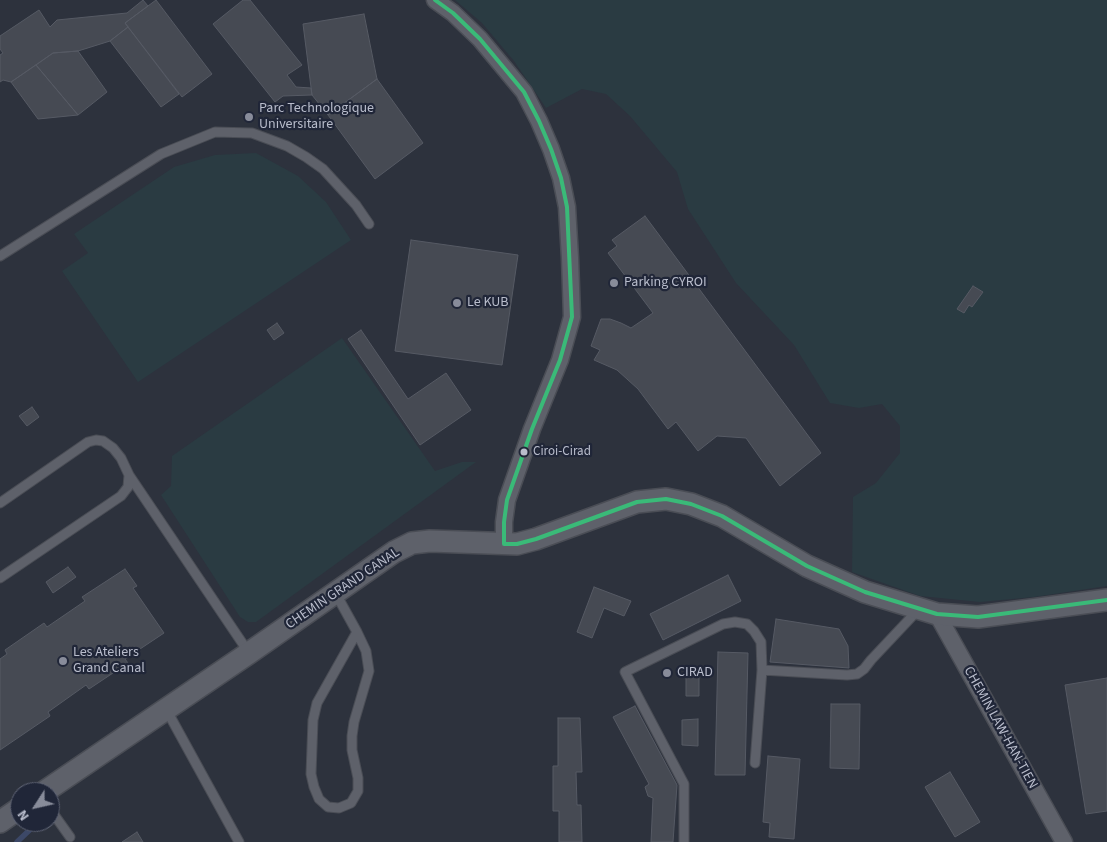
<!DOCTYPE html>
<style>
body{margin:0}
#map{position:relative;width:1107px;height:842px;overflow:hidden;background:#2d323d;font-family:"Source Sans 3",sans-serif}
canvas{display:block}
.north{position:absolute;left:10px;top:782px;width:50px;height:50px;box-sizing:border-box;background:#202638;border:1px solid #5d6273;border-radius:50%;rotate:235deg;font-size:14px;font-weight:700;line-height:20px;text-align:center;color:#b9bdcc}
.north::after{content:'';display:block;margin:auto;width:18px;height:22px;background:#888c9a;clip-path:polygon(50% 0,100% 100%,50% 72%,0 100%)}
</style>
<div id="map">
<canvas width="1107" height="842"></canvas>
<div class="north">N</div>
</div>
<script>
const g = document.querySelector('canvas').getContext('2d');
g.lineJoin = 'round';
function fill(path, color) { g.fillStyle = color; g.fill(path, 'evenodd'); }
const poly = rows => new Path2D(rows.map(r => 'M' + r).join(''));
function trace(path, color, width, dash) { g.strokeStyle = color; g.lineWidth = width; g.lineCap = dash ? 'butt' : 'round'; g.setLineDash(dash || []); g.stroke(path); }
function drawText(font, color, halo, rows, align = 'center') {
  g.font = font + ' "Source Sans 3",sans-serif'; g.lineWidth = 4.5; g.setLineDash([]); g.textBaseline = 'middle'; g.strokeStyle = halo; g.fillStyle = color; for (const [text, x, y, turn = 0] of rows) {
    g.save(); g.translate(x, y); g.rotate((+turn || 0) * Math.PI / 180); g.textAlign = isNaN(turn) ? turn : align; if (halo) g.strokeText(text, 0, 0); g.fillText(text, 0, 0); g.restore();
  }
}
fill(poly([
 [455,0,1107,0,1107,586,1034,597,980,602,920,596,852,572,853,497,876,483,900,453,900,426,882,404,859,408,830,403,794,345,736,283,688,209,677,172,630,116,606,94,582,89,546,108,514,61,482,23],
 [256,153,298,176,326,202,351,240,138,382,62,271,88,253,74,234,174,167,215,155],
 [342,338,435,471,462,462,476,462,256,622,248,622,240,617,161,495,171,486,172,456]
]), '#2a3b42');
trace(poly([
 [17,842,38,822]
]), '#3c4867', 5.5);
const building = poly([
 [143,0,148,6,125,23,128,27,110,41,78,51,53,53,11,82,3,80,0,82,0,55,3,53,0,49,0,36,39,10,50,27,57,20,127,13,143,0],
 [156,0,212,74,182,97,125,23,156,0],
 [243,0,250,0,302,65,287,75,296,87,311,88,312,95,283,96,275,102,213,24,243,0],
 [364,14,377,79,328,115,312,95,303,24,364,14],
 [128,27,179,94,161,107,110,41,128,27],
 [78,51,107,92,78,115,36,65,53,53,78,51],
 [36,65,78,115,38,119,11,82,36,65],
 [377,79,423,143,375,179,328,115,377,79],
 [645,216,821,453,780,486,746,438,717,436,698,451,676,422,668,429,638,389,617,370,594,360,600,350,591,346,601,319,610,319,621,323,631,328,653,313,608,253,617,246,612,240,645,216],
 [411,240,518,255,502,365,395,351,411,240],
 [973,286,983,292,972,307,969,305,964,313,957,309,973,286],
 [277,323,284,333,274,340,267,330,277,323],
 [361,330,408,399,446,373,471,410,420,445,348,339,361,330],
 [32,407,39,417,27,426,19,416,32,407],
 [68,567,76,577,53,593,46,582,68,567],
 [125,569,137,586,133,588,164,633,125,659,128,663,89,689,86,685,48,712,50,716,0,750,0,659,7,654,5,650,44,623,47,627,85,601,82,597,125,569],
 [728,575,741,601,663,640,650,614,728,575],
 [594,587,631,601,624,616,604,608,592,638,577,632,594,587],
 [776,619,839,629,848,646,849,668,770,662,776,619],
 [718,652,748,653,745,775,715,775,718,652],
 [686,674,699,674,699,696,686,696,686,674],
 [1107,678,1107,811,1086,814,1065,685,1107,678],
 [831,704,860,704,859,769,830,768,831,704],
 [635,706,677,785,673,842,651,842,653,798,648,796,645,787,649,784,613,717,635,706],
 [558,718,580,718,582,772,576,772,577,805,581,805,582,842,559,842,559,811,553,811,553,766,558,766,558,718],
 [698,719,698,746,682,745,682,720,698,719],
 [768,756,800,759,794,839,769,837,770,823,763,822,768,756],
 [950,772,980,822,955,837,925,787,950,772],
 [137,832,143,842,122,842,137,832]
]);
fill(building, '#464a53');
trace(building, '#565a64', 1);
const service = poly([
 [0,256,161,154,215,132,252,133,287,146,306,157,323,169,356,205,369,224],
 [129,475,249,653],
 [0,503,88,442,96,440,103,441,113,448,121,458,129,475,128,487,121,496,0,578],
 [336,594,357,632,366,651,369,671,354,722,352,736,352,750,358,778,358,791,351,803,339,808,328,807,319,799,314,787,311,774,313,720,317,703,357,632],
 [762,670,847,675,857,674,864,669,871,660,919,609],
 [166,709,239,842],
 [50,809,70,837],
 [684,842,684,784,625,672,723,624,735,622,747,624,754,631,761,642,762,670,755,763]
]);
const minor = poly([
 [435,0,453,13,480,39,524,92,539,121,551,149,561,178,567,207,570,258,572,317,560,360,532,429,507,500,504,522,504,544],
 [937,614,1064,842]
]);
const tertiary = poly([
 [44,792,249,653,394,552,412,543,430,541,517,544,536,539,637,502,666,499,691,504,722,516,807,566,865,592,937,614,978,617,1107,600],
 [0,822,20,808]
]);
trace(service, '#4a4d55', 11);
trace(minor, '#4a4d55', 19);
trace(tertiary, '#4a4d55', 24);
trace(service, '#5e616a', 9);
trace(minor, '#5e616a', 16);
trace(tertiary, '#5e616a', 21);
trace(poly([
 [435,0,453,13,480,39,524,92,539,121,551,149,561,178,567,207,572,317,560,360,532,429,507,500,504,522,504,544],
 [504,544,517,544,536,539,637,502,666,499,691,504,722,516,807,566,865,592,937,614,978,617,1107,600]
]), '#3aba78', 4);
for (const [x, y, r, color] of [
 [249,117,5,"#888c9a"],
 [614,283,5,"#888c9a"],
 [457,303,5,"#888c9a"],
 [524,452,4.5,"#b9bdcc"],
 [63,661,5,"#888c9a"],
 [667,673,5,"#888c9a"]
]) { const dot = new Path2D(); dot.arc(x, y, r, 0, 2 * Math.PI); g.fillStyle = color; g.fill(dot); trace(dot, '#202638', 2); }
drawText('13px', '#b9bdcc', '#202638', [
 ["Ciroi-Cirad",533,452]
], 'left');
drawText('14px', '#b9bdcc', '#202638', [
 ["Parc Technologique",259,109],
 ["Universitaire",259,125],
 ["Parking CYROI",624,283],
 ["Le KUB",467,303],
 ["Les Ateliers",73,653],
 ["Grand Canal",73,669],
 ["CIRAD",677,673]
], 'left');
drawText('14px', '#b9bdcc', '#202638', [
 ["CHEMIN GRAND CANAL",343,589,-34],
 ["CHEMIN LAW-HAN-TIEN",1000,728,61]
]);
</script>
